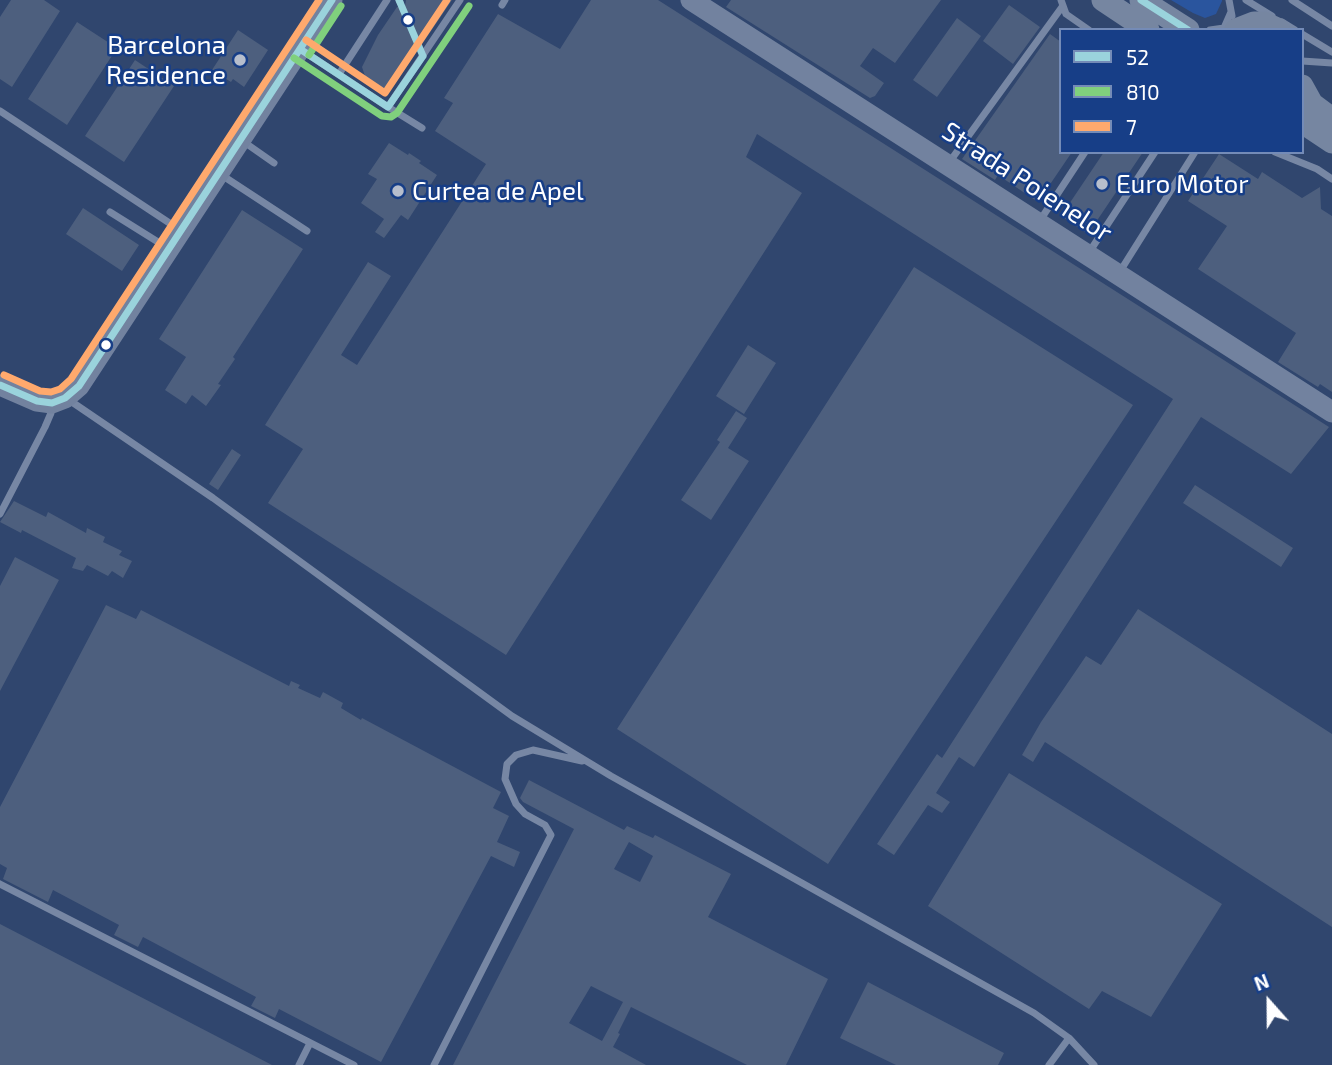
<!DOCTYPE html>
<style>
body{margin:0}
#map{position:relative;width:1332px;height:1065px;overflow:hidden;background:#30466e;font-family:"Exo 2",sans-serif}
canvas{display:block}
.legend{position:absolute;left:1059px;top:28px;width:245px;height:126px;box-sizing:border-box;background:#173e87;border:2px solid #748bb7;margin:0;padding:9px 12px;list-style:none;font-size:21px;color:#fff}
.legend li{display:flex;align-items:center;gap:14px;height:35px}
.legend b{width:35px;border:2px solid #748bb7}
.north{position:absolute;left:1234px;top:967px;width:70px;height:70px;-webkit-text-stroke:5px #173e87;paint-order:stroke;rotate:339deg;font-size:19px;font-weight:700;line-height:28px;text-align:center;color:#fff}
.north::after{content:'';display:block;margin:auto;width:24px;height:32px;background:#fff;clip-path:polygon(50% 0,100% 100%,50% 72%,0 100%)}
</style>
<div id="map">
<canvas width="1332" height="1065"></canvas>
<ul class="legend">
<li><b style="height:9px;background:#9ad3dc"></b>52</li>
<li><b style="height:9px;background:#80d07d"></b>810</li>
<li><b style="height:9px;background:#ffa96d"></b>7</li>
</ul>
<div class="north">N</div>
</div>
<script>
const g = document.querySelector('canvas').getContext('2d');
g.lineJoin = 'round';
function fill(path, color) { g.fillStyle = color; g.fill(path, 'evenodd'); }
const poly = rows => new Path2D(rows.map(r => 'M' + r).join(''));
function trace(path, color, width, dash) { g.strokeStyle = color; g.lineWidth = width; g.lineCap = dash ? 'butt' : 'round'; g.setLineDash(dash || []); g.stroke(path); }
function drawText(font, color, halo, rows, align = 'center') {
  g.font = font + ' "Exo 2",sans-serif'; g.lineWidth = 5; g.setLineDash([]); g.textBaseline = 'middle'; g.strokeStyle = halo; g.fillStyle = color; for (const [text, x, y, turn = 0] of rows) {
    g.save(); g.translate(x, y); g.rotate((+turn || 0) * Math.PI / 180); g.textAlign = isNaN(turn) ? turn : align; if (halo) g.strokeText(text, 0, 0); g.fillText(text, 0, 0); g.restore();
  }
}
fill(poly([
 [1171,0,1222,0,1222,1,1216,14,1205,18,1193,13]
]), '#2a559e');
fill(poly([
 [11,0,44,0,60,11,12,87,0,79,0,17],
 [406,0,452,0,393,87,383,88,374,85,366,79,362,67,378,35,397,7,405,6],
 [591,0,658,0,1329,427,1291,474,1201,417,974,767,959,757,936,793,950,802,942,813,928,805,894,855,877,844,937,754,942,758,1173,399,757,134,746,157,802,193,506,655,268,503,303,449,265,425,368,262,391,276,341,355,357,365,486,164,435,131,453,103,444,98,498,14,560,49],
 [731,0,941,0,895,63,873,48,860,66,884,83,875,96,870,98,726,7],
 [1009,5,1040,27,1013,64,983,41],
 [957,18,981,36,937,97,913,80],
 [77,22,117,48,67,125,28,99],
 [238,30,268,50,244,87,233,79,231,82,212,70],
 [1050,34,1061,42,1061,152,1072,152,1038,202,998,175,995,180,962,159],
 [135,60,174,86,124,162,85,136],
 [389,143,408,155,409,153,421,161,419,163,437,175,408,220,401,215,384,238,375,232,384,219,361,203,377,179,368,174],
 [1104,152,1143,152,1088,234,1061,216],
 [1219,154,1258,179,1262,172,1302,198,1320,187,1321,209,1332,216,1332,392,1320,384,1318,387,1278,362,1296,333,1198,269,1227,226,1188,201],
 [83,208,139,245,122,271,66,234],
 [242,210,303,249,233,357,235,359,218,384,221,385,206,406,192,395,186,404,165,390,186,357,159,339],
 [914,267,1133,405,828,864,617,729],
 [748,345,776,363,744,414,716,396],
 [736,411,747,418,728,448,749,461,711,520,681,500,720,442,717,440],
 [232,449,241,455,218,490,209,484],
 [1195,485,1293,548,1281,567,1183,503],
 [14,501,46,517,48,512,86,533,87,528,105,537,103,542,122,551,119,555,132,561,123,578,112,571,108,576,87,565,83,571,72,568,76,558,22,530,21,533,0,522],
 [15,557,59,580,0,691,0,586],
 [106,605,136,619,141,610,289,686,291,681,300,685,298,688,320,698,323,692,343,703,341,708,361,720,362,718,501,792,493,808,509,816,497,842,520,852,514,867,491,856,381,1062,279,1009,275,1018,251,1006,256,997,143,937,138,947,114,935,119,925,53,890,48,902,3,879,7,868,0,864,0,807],
 [1138,609,1332,734,1332,927,1045,742,1033,762,1022,755,1041,722,1086,656,1101,665],
 [1009,773,1222,904,1151,1017,1102,991,1089,1009,928,906],
 [529,780,624,830,627,826,653,838,655,835,731,874,708,917,828,979,786,1065,747,1065,631,1007,618,1033,620,1034,613,1047,646,1065,453,1065,574,829,523,802,520,798],
 [629,842,653,856,640,882,614,869],
 [591,986,623,1002,602,1041,569,1023],
 [0,924,272,1065,0,1065],
 [868,982,1004,1053,998,1065,896,1065,840,1038]
]), '#4d5f7e');
trace(poly([
 [399,0,400,2],
 [1061,0,1066,14,1089,30],
 [1229,0,1232,16],
 [1246,0,1272,16],
 [1292,0,1332,26],
 [502,5,505,0],
 [1282,22,1295,30],
 [1210,30,1224,28,1231,12],
 [1302,34,1332,52],
 [303,51,388,107,460,0],
 [1302,61,1332,63],
 [339,74,387,0],
 [388,107,422,128],
 [0,111,180,230],
 [244,142,274,163],
 [1275,152,1317,169,1332,179],
 [948,164,1062,7],
 [220,174,307,231],
 [110,212,166,247],
 [1039,222,1085,152],
 [1088,254,1155,152],
 [1119,273,1195,152],
 [69,400,213,498,512,716,611,776,1034,1013,1069,1038,1094,1065],
 [0,514,45,427,51,413,52,404],
 [0,884,354,1065],
 [299,1065,310,1043],
 [434,1065,551,835,545,825,525,814,516,804,505,779,507,764,516,755,533,750,582,761],
 [1049,1065,1069,1038]
]), '#7787a4', 7);
trace(poly([
 [691,0,1332,412],
 [0,385,37,401,52,403,65,398,79,386,332,0]
]), '#72829f', 21);
trace(poly([
 [1103,0,1148,30],
 [1141,0,1188,30],
 [1236,30,1254,23,1264,23,1279,30],
 [1302,86,1312,104,1332,119],
 [1302,122,1332,142]
]), '#7686a1', 23);
trace(poly([
 [399,0,423,56],
 [1141,0,1188,30],
 [300,49,388,107,423,56],
 [0,385,37,401,52,403,65,398,79,386,332,0]
]), '#9ad3dc', 7);
trace(poly([
 [309,55,341,6],
 [294,58,382,116,391,117,397,113,469,6]
]), '#80d07d', 7);
trace(poly([
 [306,40,385,93,447,0],
 [4,375,40,391,51,392,60,389,71,379,319,0]
]), '#ffa96d', 7);
for (const [x, y, r, color] of [
 [408,20,6,"#fff"],
 [240,60,7,"#b7becc"],
 [1102,184,7,"#b7becc"],
 [398,191,7,"#b7becc"],
 [106,345,6,"#fff"]
]) { const dot = new Path2D(); dot.arc(x, y, r, 0, 2 * Math.PI); g.fillStyle = color; g.fill(dot); trace(dot, '#173e87', 2.5); }
drawText('26px', '#fff', '#173e87', [
 ["Barcelona",226,45,"right"],
 ["Residence",226,75,"right"],
 ["Euro Motor",1116,184],
 ["Curtea de Apel",412,191]
], 'left');
drawText('26px', '#fff', '#173e87', [
 ["Strada Poienelor",1027,182,33]
]);
</script>
